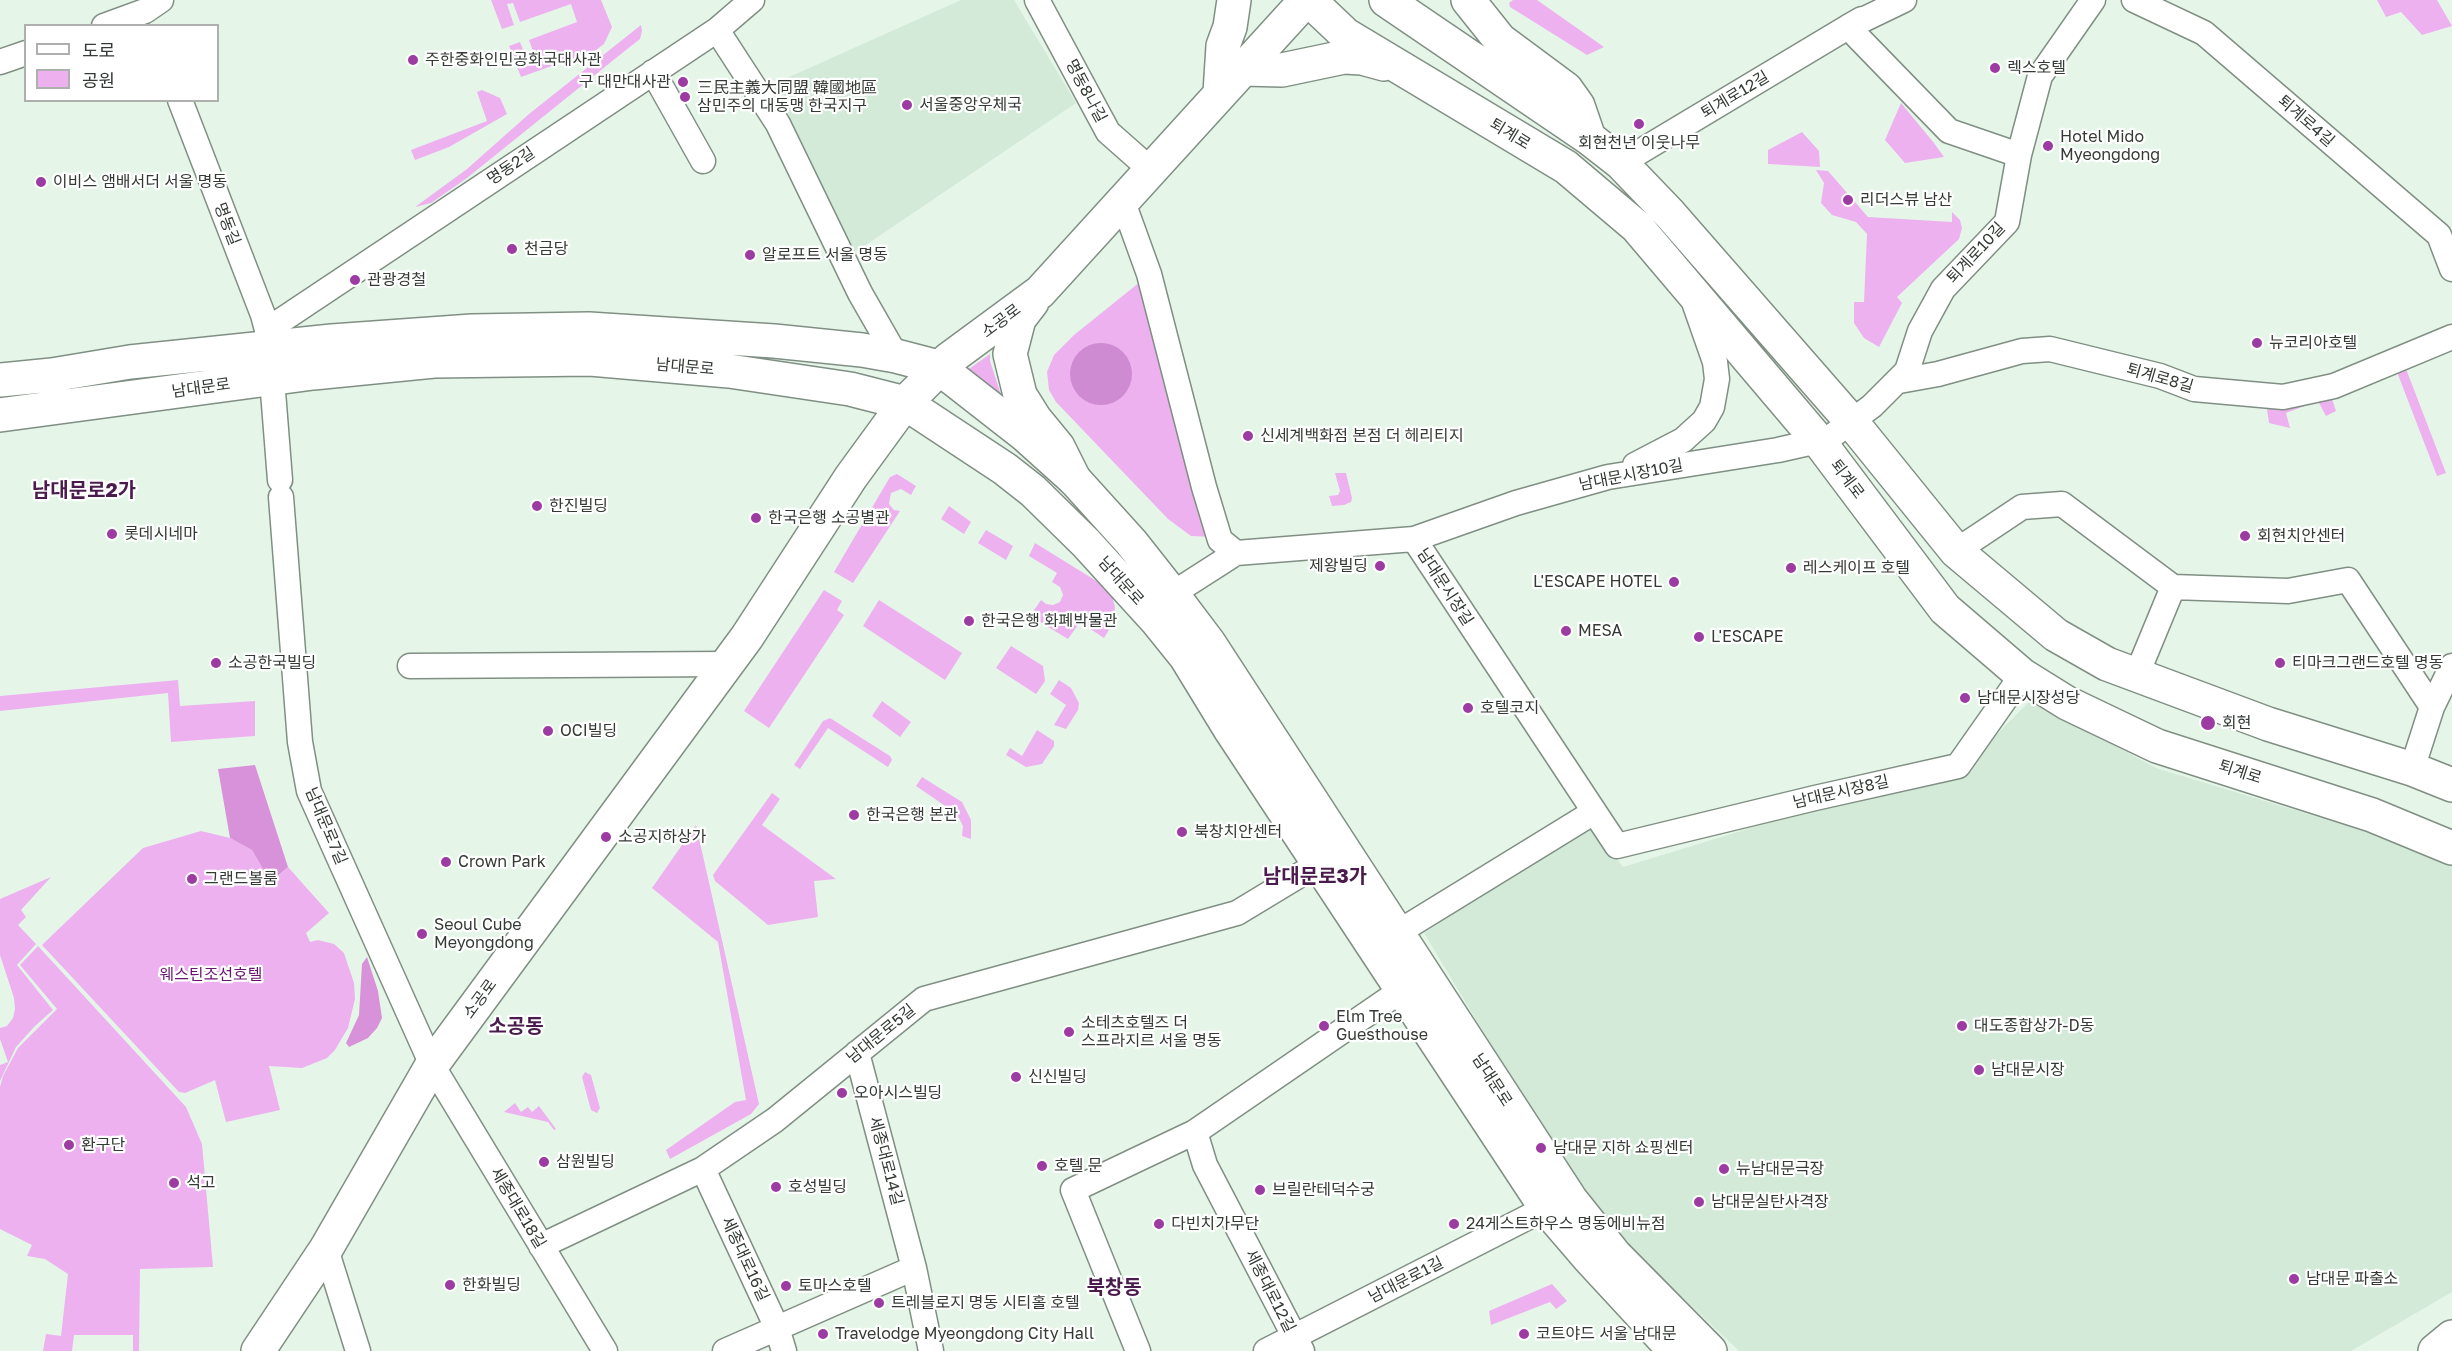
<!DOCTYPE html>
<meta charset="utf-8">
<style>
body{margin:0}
#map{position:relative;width:2452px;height:1351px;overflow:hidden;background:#e5f6e9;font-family:"Golos Text","Noto Sans KR",sans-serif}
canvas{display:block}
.legend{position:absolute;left:24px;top:24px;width:195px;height:78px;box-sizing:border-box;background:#fff;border:2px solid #aeb0ae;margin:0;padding:8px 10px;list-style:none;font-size:18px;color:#343a35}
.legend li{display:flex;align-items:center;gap:12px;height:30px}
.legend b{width:30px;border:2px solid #aeb0ae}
</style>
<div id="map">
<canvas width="2452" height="1351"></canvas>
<ul class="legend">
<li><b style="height:8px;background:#fff"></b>도로</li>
<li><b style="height:16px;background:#edb1f0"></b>공원</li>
</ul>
</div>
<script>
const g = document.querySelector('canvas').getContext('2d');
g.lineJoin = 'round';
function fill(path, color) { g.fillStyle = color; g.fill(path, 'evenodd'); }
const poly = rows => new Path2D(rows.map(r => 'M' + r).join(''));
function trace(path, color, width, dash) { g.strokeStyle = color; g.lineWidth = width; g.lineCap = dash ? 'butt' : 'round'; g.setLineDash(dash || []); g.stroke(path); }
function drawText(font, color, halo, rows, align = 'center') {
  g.font = font + ' "Golos Text","Noto Sans KR",sans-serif'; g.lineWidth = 4.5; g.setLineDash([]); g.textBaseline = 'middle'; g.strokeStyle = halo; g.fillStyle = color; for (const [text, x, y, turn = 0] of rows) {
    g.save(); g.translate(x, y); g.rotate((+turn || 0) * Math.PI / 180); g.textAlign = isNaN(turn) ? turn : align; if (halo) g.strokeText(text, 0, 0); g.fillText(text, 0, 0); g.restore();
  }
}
fill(poly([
 [961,0,1014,0,1076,103,857,251,851,248,769,86],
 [2031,700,2156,768,2420,848,2452,866,2452,1292,2351,1351,1739,1351,1588,1207,1424,933,1590,825,1623,867,1970,761]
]), '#d4ead9');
fill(poly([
 [491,0,601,0,612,27,604,44,596,50,521,77,509,46,520,42,529,64,537,62,529,40,577,22,571,4,520,22,513,3,507,4,514,25,502,29],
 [1513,0,1537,0,1604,47,1587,55,1510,7,1509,3],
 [2377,0,2437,0,2452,26,2422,35,2401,12,2386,17],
 [641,25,642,31,640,39,626,50,467,178,431,203,415,207,467,169,529,114],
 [482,90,500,98,507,114,449,147,415,160,411,150,487,121,477,92],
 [1901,103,1934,143,1944,157,1905,163,1885,140],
 [1802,132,1819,151,1820,167,1768,164,1768,150],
 [1816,170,1828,171,1868,217,1952,222,1952,212,1960,220,1962,228,1959,239,1897,297,1902,303,1879,347,1864,338,1854,323,1854,302,1864,302,1867,234,1856,222,1832,215,1821,203,1824,183],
 [1140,282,1213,537,1191,536,1168,519,1056,402,1049,390,1047,372,1054,355,1074,335],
 [990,354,990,361,1004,404,956,378],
 [2403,361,2446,473,2437,476,2397,372,2332,399,2336,411,2326,416,2318,401,2286,413,2290,428,2269,423,2266,402],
 [1335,473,1346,473,1352,498,1351,502,1344,505,1332,506,1329,496,1338,495,1340,491],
 [897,474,916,486,911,495,901,489,891,493,889,504,894,510,900,511,853,583,834,572,890,477],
 [949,506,971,522,964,534,941,519],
 [986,530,1013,546,1006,560,978,543],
 [1035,543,1103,585,1112,596,1115,607,1114,617,1110,628,1104,638,1080,622,1068,639,1030,616,1041,600,1046,604,1053,605,1060,602,1063,595,1060,587,1052,582,1057,573,1029,556],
 [824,590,842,601,837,610,844,615,769,728,744,711],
 [879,600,962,653,945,680,863,626],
 [1011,646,1043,666,1045,681,1036,694,996,668],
 [178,680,180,706,255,701,255,736,171,742,168,693,0,711,0,696],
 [1059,680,1071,688,1079,703,1078,710,1066,729,1054,725,1066,705,1050,694],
 [882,701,911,722,900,737,872,716],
 [830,718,890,756,892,760,888,767,828,728,800,769,794,765,823,721],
 [1037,730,1054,741,1054,746,1042,764,1026,767,1006,755,1010,748,1022,756],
 [922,777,962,802,971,820,971,839,962,836,963,826,957,814,916,786],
 [772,793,780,799,762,825,836,879,814,881,818,917,768,925,715,881,713,875],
 [696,825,759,1104,751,1114,670,1159,666,1150,735,1102,746,1100,718,942,652,888],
 [201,831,230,838,252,850,264,871,266,887,288,867,329,913,306,933,310,942,318,940,334,944,344,953,354,983,355,999,348,1028,335,1050,327,1058,302,1068,269,1066,280,1110,226,1122,215,1080,185,1093,179,1092,42,945,143,848],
 [51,877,21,910,26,917,18,925,36,944,17,965,53,1010,35,1026,16,1047,0,1081,0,1065,8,1062,0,1039,0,1028,7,1026,13,1018,15,1009,14,998,0,955,0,899],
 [38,946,186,1107,202,1144,213,1267,140,1269,139,1351,133,1351,133,1335,74,1335,72,1351,43,1351,46,1334,61,1336,68,1274,45,1259,27,1256,32,1245,0,1229,0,1087,3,1076,18,1048,57,1009,20,965],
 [585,1072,591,1075,600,1108,597,1113,591,1110,582,1077],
 [515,1103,521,1112,528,1107,532,1112,539,1106,556,1129,554,1130,548,1122,504,1112],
 [1552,1284,1567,1301,1556,1309,1550,1302,1491,1325,1489,1311]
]), '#edb1f0');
fill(poly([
 [255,765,288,867,265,887,264,871,252,850,230,838,218,769],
 [367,957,378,991,382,1018,377,1028,368,1038,349,1047,346,1043,359,1015,362,964]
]), '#d792da');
fill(poly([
 '1070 374a31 31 0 1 1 62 0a31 31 0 1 1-62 0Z'
]), '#cf8bd2');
const street = poly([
 [1037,0,1108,132,1151,170],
 [2134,0,2204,33,2439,235,2452,269],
 [1862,19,1848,27,1949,131,2019,155],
 [104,26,145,11,161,0],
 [717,30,778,124,860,293,896,356],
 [0,62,26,53],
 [653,72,703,161],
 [180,100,263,315,267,330,268,346],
 [1621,163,1848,27,1904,0],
 [1123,202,1149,274,1204,487,1220,540,1236,553],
 [267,330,717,30,752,0],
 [272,379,280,480],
 [1899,381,1938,374,2022,351,2050,349,2160,376,2194,389,2283,397,2334,386,2452,337],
 [1821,444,1872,406,1907,371,1920,331,1943,289,2007,222,2019,155,2040,76,2093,0],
 [1635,465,1683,440,1704,421,1712,407,1717,379,1715,362,1695,305],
 [281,497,300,742,309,791,432,1065,605,1351],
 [1414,539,1617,846,1815,798,1958,766,2022,675],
 [1956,551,2022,507,2062,504,2173,587,2288,591,2348,580,2432,707],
 [1172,594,1236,553,1414,539,1516,503,1608,477,1778,450,1818,441],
 [410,666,727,664],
 [2137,674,2173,587],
 [2412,769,2432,707,2452,666],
 [1397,933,1594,812],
 [857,1053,914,1268,931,1351],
 [1195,1132,1205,1165,1302,1351],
 [703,1169,777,1328,784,1351],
 [541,1246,703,1169,775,1120,924,999,1237,913,1318,864],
 [326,1249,358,1351],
 [725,1351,914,1268],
 [1138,1351,1073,1190,1195,1132,1402,990],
 [1266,1351,1546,1208]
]);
const secondary = poly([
 [0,380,52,375,130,362,332,341,472,331,589,329,774,341,862,350,896,356,938,367,1025,435,1074,479,1131,542,1172,594,1209,643,1571,1200,1615,1255,1710,1351],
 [0,415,313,373,434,361,590,359,729,371,850,389,905,403,1005,469,1033,491,1086,543,1157,621,1186,657,1230,729,1546,1208,1589,1258,1675,1351],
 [2435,1351,2452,1337]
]);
const primary = poly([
 [1309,0,1346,35,1566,167,1637,227,1821,444,1945,609,2022,675,2067,703,2157,746,2372,815,2452,848],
 [1386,0,1589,138,1621,163,1670,214,1850,420,1956,551,2056,635,2107,664,2268,724,2412,769,2452,785],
 [1468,0,1500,40,1566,89,1578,106,1589,138],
 [1244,69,1282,70,1344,57,1362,58,1384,64],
 [1220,93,1223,46,1230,27,1234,0],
 [1032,302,1019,319,1010,354,1020,395,1035,419,1058,447,1074,479],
 [258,1351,326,1249,432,1065,747,637,851,477,905,403,949,359,1040,292,1306,0]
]);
trace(street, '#808f83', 27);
trace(secondary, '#808f83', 36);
trace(primary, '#808f83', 36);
trace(street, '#fff', 24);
trace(secondary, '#fff', 33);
trace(primary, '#fff', 33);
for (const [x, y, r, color] of [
 [413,60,6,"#9c3ba2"],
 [1995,68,6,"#9c3ba2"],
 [683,82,6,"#9c3ba2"],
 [685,97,6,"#9c3ba2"],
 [907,105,6,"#9c3ba2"],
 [1639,124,6,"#9c3ba2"],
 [2048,146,6,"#9c3ba2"],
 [41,182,6,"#9c3ba2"],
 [1848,200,6,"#9c3ba2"],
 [512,249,6,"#9c3ba2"],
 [750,255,6,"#9c3ba2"],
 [355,280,6,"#9c3ba2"],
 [2257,343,6,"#9c3ba2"],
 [1248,436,6,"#9c3ba2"],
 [537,506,6,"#9c3ba2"],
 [756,518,6,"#9c3ba2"],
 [112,534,6,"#9c3ba2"],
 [2245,536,6,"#9c3ba2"],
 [1380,566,6,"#9c3ba2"],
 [1791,568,6,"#9c3ba2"],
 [1674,582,6,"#9c3ba2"],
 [969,621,6,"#9c3ba2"],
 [1566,631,6,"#9c3ba2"],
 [1699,637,6,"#9c3ba2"],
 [216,663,6,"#9c3ba2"],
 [2280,663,6,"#9c3ba2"],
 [1965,698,6,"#9c3ba2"],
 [1468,708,6,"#9c3ba2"],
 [2208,723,8,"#9c3ba2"],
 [548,731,6,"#9c3ba2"],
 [854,815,6,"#9c3ba2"],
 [1182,832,6,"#9c3ba2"],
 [606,837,6,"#9c3ba2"],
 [446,862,6,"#9c3ba2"],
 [192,879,6,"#9c3ba2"],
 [422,934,6,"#9c3ba2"],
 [1324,1026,6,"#9c3ba2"],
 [1962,1026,6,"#9c3ba2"],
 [1069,1032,6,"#9c3ba2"],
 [1979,1070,6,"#9c3ba2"],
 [1016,1077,6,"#9c3ba2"],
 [842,1093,6,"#9c3ba2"],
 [69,1145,6,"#9c3ba2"],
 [1541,1148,6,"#9c3ba2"],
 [544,1162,6,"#9c3ba2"],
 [1042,1166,6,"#9c3ba2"],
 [1724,1169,6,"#9c3ba2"],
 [174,1183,6,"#9c3ba2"],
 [776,1187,6,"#9c3ba2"],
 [1260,1190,6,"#9c3ba2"],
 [1699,1202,6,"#9c3ba2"],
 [1159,1224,6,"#9c3ba2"],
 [1454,1224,6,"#9c3ba2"],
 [2294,1279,6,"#9c3ba2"],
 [450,1285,6,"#9c3ba2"],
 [786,1286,6,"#9c3ba2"],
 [879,1303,6,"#9c3ba2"],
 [823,1334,6,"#9c3ba2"],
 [1524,1334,6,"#9c3ba2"]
]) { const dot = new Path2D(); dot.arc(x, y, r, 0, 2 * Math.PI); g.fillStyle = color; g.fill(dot); trace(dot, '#fff', 2); }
drawText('16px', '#343a35', '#fff', [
 ["주한중화인민공화국대사관",425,60],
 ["렉스호텔",2007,68],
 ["구 대만대사관",671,82,"right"],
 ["三民主義大同盟 韓國地區",697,88],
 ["삼민주의 대동맹 한국지구",697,106],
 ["서울중앙우체국",919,105],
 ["Hotel Mido",2060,137],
 ["Myeongdong",2060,155],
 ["회현천년 이웃나무",1639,143,"center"],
 ["이비스 앰배서더 서울 명동",53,182],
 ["리더스뷰 남산",1860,200],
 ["천금당",524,249],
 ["알로프트 서울 명동",762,255],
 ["관광경철",367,280],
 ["뉴코리아호텔",2269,343],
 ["신세계백화점 본점 더 헤리티지",1260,436],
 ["한진빌딩",549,506],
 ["한국은행 소공별관",768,518],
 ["롯데시네마",124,534],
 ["회현치안센터",2257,536],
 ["제왕빌딩",1368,566,"right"],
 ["레스케이프 호텔",1803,568],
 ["L'ESCAPE HOTEL",1662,582,"right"],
 ["한국은행 화폐박물관",981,621],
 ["MESA",1578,631],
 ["L'ESCAPE",1711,637],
 ["소공한국빌딩",228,663],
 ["티마크그랜드호텔 명동",2292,663],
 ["남대문시장성당",1977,698],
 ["호텔코지",1480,708],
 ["회현",2222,723],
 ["OCI빌딩",560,731],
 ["한국은행 본관",866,815],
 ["북창치안센터",1194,832],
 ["소공지하상가",618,837],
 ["Crown Park",458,862],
 ["그랜드볼룸",204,879],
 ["Seoul Cube",434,925],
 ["Meyongdong",434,943],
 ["Elm Tree",1336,1017],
 ["Guesthouse",1336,1035],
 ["소테츠호텔즈 더",1081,1023],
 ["스프라지르 서울 명동",1081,1041],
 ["대도종합상가-D동",1974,1026],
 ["남대문시장",1991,1070],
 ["신신빌딩",1028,1077],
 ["오아시스빌딩",854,1093],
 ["환구단",81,1145],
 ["남대문 지하 쇼핑센터",1553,1148],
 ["삼원빌딩",556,1162],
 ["호텔 문",1054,1166],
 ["뉴남대문극장",1736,1169],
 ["석고",186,1183],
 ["호성빌딩",788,1187],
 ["브릴란테덕수궁",1272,1190],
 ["남대문실탄사격장",1711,1202],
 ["다빈치가무단",1171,1224],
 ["24게스트하우스 명동에비뉴점",1466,1224],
 ["남대문 파출소",2306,1279],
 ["한화빌딩",462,1285],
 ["토마스호텔",798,1286],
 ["트레블로지 명동 시티홀 호텔",891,1303],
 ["Travelodge Myeongdong City Hall",835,1334],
 ["코트야드 서울 남대문",1536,1334]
], 'left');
drawText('16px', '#343a35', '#fff', [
 ["명동8나길",1086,91,62],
 ["퇴계로12길",1735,95,-31],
 ["퇴계로4길",2306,121,41],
 ["퇴계로",1510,134,31],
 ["명동2길",511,166,-34],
 ["명동길",227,224,69],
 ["퇴계로10길",1976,253,-47],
 ["소공로",1001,321,-37],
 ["남대문로",685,367,5],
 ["퇴계로8길",2160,378,16],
 ["남대문로",201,388,-8],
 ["남대문시장10길",1631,475,-11],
 ["퇴계로",1847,479,53],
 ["남대문로",1121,581,48],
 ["남대문시장길",1445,587,57],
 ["퇴계로",2240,772,18],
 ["남대문시장8길",1841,792,-13],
 ["남대문로7길",326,826,67],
 ["소공로",480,999,-54],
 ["남대문로5길",881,1034,-39],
 ["남대문로",1492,1080,57],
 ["세종대로14길",886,1161,75],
 ["세종대로18길",518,1208,59],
 ["세종대로16길",745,1259,65],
 ["남대문로1길",1406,1280,-27],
 ["세종대로12길",1270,1291,63]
]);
drawText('16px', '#68156e', '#fff', [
 ["웨스틴조선호텔",211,975]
]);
drawText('bold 20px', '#4a1b4d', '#fff', [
 ["남대문로2가",84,491],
 ["남대문로3가",1315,877],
 ["소공동",516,1027],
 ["북창동",1114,1288]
]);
</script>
